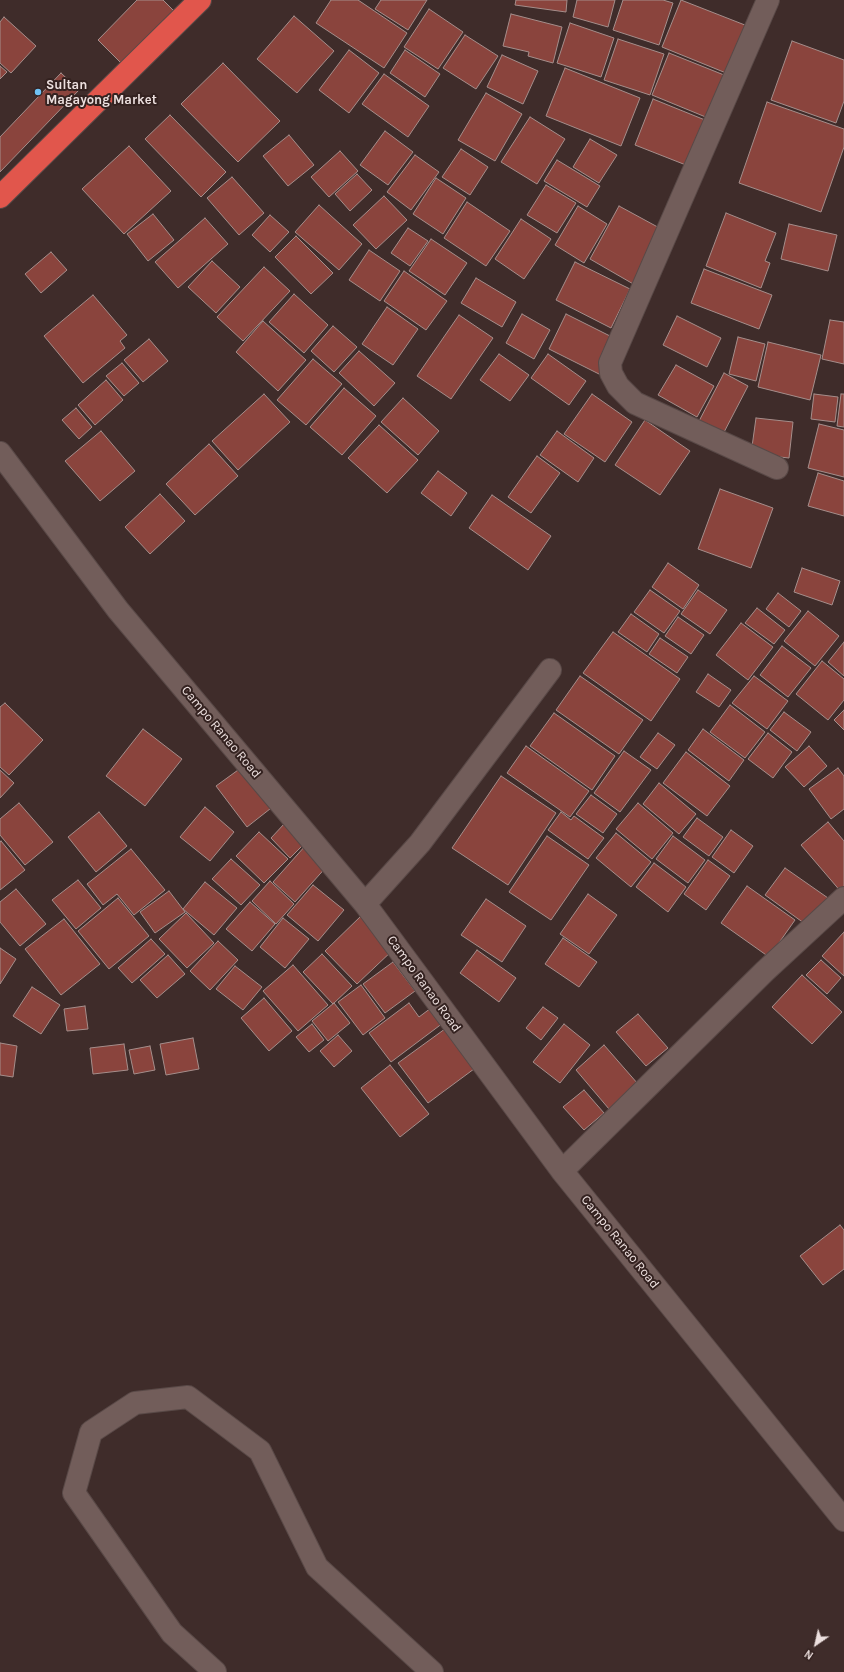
<!DOCTYPE html>
<style>
body{margin:0}
#map{position:relative;width:844px;height:1672px;overflow:hidden;background:#3f2c2a;font-family:Karla,sans-serif}
canvas{display:block}
.north{position:absolute;left:796px;top:1624px;width:40px;height:40px;-webkit-text-stroke:3px #342220;paint-order:stroke;rotate:214deg;font-size:11px;font-weight:700;line-height:16px;text-align:center;color:#ede0df}
.north::after{content:'';display:block;margin:auto;width:14px;height:18px;background:#ede0df;clip-path:polygon(50% 0,100% 100%,50% 72%,0 100%)}
</style>
<div id="map">
<canvas width="844" height="1672"></canvas>
<div class="north">N</div>
</div>
<script>
const g = document.querySelector('canvas').getContext('2d');
g.lineJoin = 'round';
function fill(path, color) { g.fillStyle = color; g.fill(path, 'evenodd'); }
const poly = rows => new Path2D(rows.map(r => 'M' + r).join(''));
function trace(path, color, width, dash) { g.strokeStyle = color; g.lineWidth = width; g.lineCap = dash ? 'butt' : 'round'; g.setLineDash(dash || []); g.stroke(path); }
function drawText(font, color, halo, rows, align = 'center') {
  g.font = font + ' Karla,sans-serif'; g.lineWidth = 4; g.setLineDash([]); g.textBaseline = 'middle'; g.strokeStyle = halo; g.fillStyle = color; for (const [text, x, y, turn = 0] of rows) {
    g.save(); g.translate(x, y); g.rotate((+turn || 0) * Math.PI / 180); g.textAlign = isNaN(turn) ? turn : align; if (halo) g.strokeText(text, 0, 0); g.fillText(text, 0, 0); g.restore();
  }
}
const building = poly([
 [137,0,163,0,174,11,122,64,98,40,137,0],
 [331,0,358,0,407,33,384,68,316,23,331,0],
 [381,0,427,0,408,30,375,9,381,0],
 [516,0,567,0,566,12,515,5,516,0],
 [577,0,615,0,608,27,573,17,577,0],
 [623,0,663,0,673,3,659,45,613,30,623,0],
 [681,0,750,27,731,75,662,47,681,0],
 [429,9,463,32,438,69,404,47,429,9],
 [511,14,562,27,553,63,528,56,529,52,503,46,511,14],
 [294,16,334,51,297,93,257,59,294,16],
 [4,17,36,46,11,73,0,63,0,22,4,17],
 [570,23,614,38,601,77,557,63,570,23],
 [465,35,498,56,476,89,443,68,465,35],
 [618,39,664,54,650,95,604,80,618,39],
 [792,41,844,60,844,101,836,123,771,100,792,41],
 [349,50,379,73,349,113,319,90,349,50],
 [405,50,440,74,425,97,390,73,405,50],
 [669,53,729,77,713,120,652,95,669,53],
 [502,55,538,71,523,104,487,87,502,55],
 [223,63,280,121,238,162,181,104,223,63],
 [0,66,7,72,0,79,0,66],
 [565,68,640,98,621,146,546,116,565,68],
 [61,73,79,90,0,172,0,137,61,73],
 [384,74,429,106,408,137,362,104,384,74],
 [486,93,522,114,495,161,458,140,486,93],
 [653,99,710,122,691,167,635,145,653,99],
 [767,102,844,129,844,147,821,212,739,183,767,102],
 [170,115,226,172,201,197,145,139,170,115],
 [530,117,565,139,537,184,501,162,530,117],
 [385,131,413,152,388,185,360,165,385,131],
 [289,135,314,165,288,186,263,156,289,135],
 [590,139,617,155,599,183,573,167,590,139],
 [129,146,171,191,124,234,82,189,129,146],
 [461,149,488,167,470,195,442,177,461,149],
 [340,151,358,171,329,197,311,177,340,151],
 [415,155,439,172,411,210,387,192,415,155],
 [557,160,600,186,587,207,544,181,557,160],
 [357,174,372,190,350,211,335,194,357,174],
 [232,177,264,213,239,235,207,198,232,177],
 [436,178,466,198,443,234,413,214,436,178],
 [546,185,576,203,557,233,527,215,546,185],
 [384,196,407,220,376,249,353,225,384,196],
 [467,202,510,231,486,266,444,238,467,202],
 [319,205,362,244,339,270,295,232,319,205],
 [578,206,607,224,584,263,555,245,578,206],
 [619,206,665,231,635,285,590,259,619,206],
 [726,213,776,233,765,261,770,263,761,288,706,266,726,213],
 [153,214,174,240,148,261,127,234,153,214],
 [270,215,289,232,270,252,252,235,270,215],
 [205,218,228,244,178,288,155,262,205,218],
 [521,219,551,239,524,279,495,259,521,219],
 [789,224,837,235,828,271,781,259,789,224],
 [408,228,428,241,410,266,391,253,408,228],
 [296,236,333,273,311,294,275,257,296,236],
 [431,239,467,263,445,295,409,271,431,239],
 [369,250,400,271,380,301,349,280,369,250],
 [51,252,67,270,41,293,25,274,51,252],
 [212,261,240,287,216,313,188,287,212,261],
 [575,262,630,289,611,328,556,300,575,262],
 [264,267,290,291,243,341,217,317,264,267],
 [704,269,772,295,759,329,691,303,704,269],
 [404,271,447,301,426,330,384,301,404,271],
 [476,278,516,302,502,327,461,303,476,278],
 [294,294,328,325,304,353,269,322,294,294],
 [93,295,127,335,120,341,125,348,83,383,44,336,93,295],
 [387,307,418,329,393,365,362,344,387,307],
 [522,314,550,330,534,359,506,343,522,314],
 [566,314,618,340,601,375,549,349,566,314],
 [459,315,493,338,451,399,417,376,459,315],
 [677,316,721,338,707,367,663,345,677,316],
 [830,320,844,322,844,364,822,359,830,320],
 [263,321,306,360,278,391,236,352,263,321],
 [333,326,357,347,334,372,311,351,333,326],
 [738,337,765,344,756,381,729,374,738,337],
 [149,339,168,361,143,382,124,360,149,339],
 [768,342,821,355,810,400,758,387,768,342],
 [359,351,395,383,374,406,339,373,359,351],
 [499,354,529,375,510,401,480,380,499,354],
 [548,354,586,381,569,405,531,378,548,354],
 [313,359,342,384,306,425,277,400,313,359],
 [122,363,139,383,124,396,106,376,122,363],
 [676,365,714,386,697,417,658,395,676,365],
 [724,373,748,386,721,438,697,425,724,373],
 [106,380,123,400,95,425,78,405,106,380],
 [344,388,376,416,342,455,310,427,344,388],
 [264,394,290,422,238,470,212,441,264,394],
 [592,394,632,422,605,462,564,434,592,394],
 [814,394,838,397,835,422,811,419,814,394],
 [841,394,844,394,844,427,837,426,841,394],
 [403,398,439,431,418,455,381,422,403,398],
 [76,408,92,427,79,439,62,420,76,408],
 [756,418,793,422,789,458,751,454,756,418],
 [645,420,690,451,660,495,615,465,645,420],
 [819,424,844,430,844,477,808,468,819,424],
 [379,425,418,460,387,493,348,458,379,425],
 [101,431,135,471,100,501,65,461,101,431],
 [557,431,594,458,578,482,540,455,557,431],
 [209,444,238,476,195,515,166,484,209,444],
 [537,456,560,473,531,513,508,497,537,456],
 [438,471,467,493,451,516,421,493,438,471],
 [818,473,844,481,844,516,808,506,818,473],
 [720,489,773,508,751,568,698,549,720,489],
 [160,494,185,521,150,554,125,527,160,494],
 [492,495,551,536,528,570,469,528,492,495],
 [668,563,699,585,683,609,652,587,668,563],
 [802,568,840,581,832,605,794,592,802,568],
 [650,590,680,611,664,633,634,612,650,590],
 [698,590,727,610,710,634,681,614,698,590],
 [778,593,801,611,789,627,766,609,778,593],
 [757,608,785,630,774,644,745,623,757,608],
 [808,611,839,636,815,666,784,641,808,611],
 [631,614,659,634,647,652,618,632,631,614],
 [678,617,704,635,691,654,665,636,678,617],
 [741,623,773,647,748,680,716,655,741,623],
 [613,632,680,679,651,721,583,673,613,632],
 [660,638,688,657,677,673,649,654,660,638],
 [844,642,844,676,828,662,844,642],
 [782,646,811,668,788,697,760,675,782,646],
 [822,661,844,679,844,700,828,720,796,694,822,661],
 [708,674,731,690,719,707,696,692,708,674],
 [580,676,643,720,619,754,556,710,580,676],
 [754,676,788,701,767,729,732,703,754,676],
 [5,703,43,740,9,775,0,767,0,707,5,703],
 [730,705,765,732,745,758,710,732,730,705],
 [844,710,844,730,834,720,844,710],
 [784,712,811,732,797,751,770,730,784,712],
 [554,713,615,756,592,790,530,746,554,713],
 [143,729,182,759,145,806,106,776,143,729],
 [703,729,744,760,729,781,688,750,703,729],
 [658,733,675,745,657,769,640,757,658,733],
 [768,733,792,752,773,778,748,759,768,733],
 [526,746,589,791,570,817,507,773,526,746],
 [809,746,827,766,804,787,785,767,809,746],
 [624,751,651,770,620,812,594,793,624,751],
 [686,752,730,786,707,816,663,783,686,752],
 [245,765,275,805,247,827,216,786,245,765],
 [838,768,844,776,844,809,831,819,809,789,838,768],
 [0,770,14,783,0,798,0,770],
 [501,776,556,813,508,885,452,848,501,776],
 [659,783,696,814,679,834,643,804,659,783],
 [591,795,617,814,603,833,576,814,591,795],
 [19,803,53,842,25,865,0,835,0,819,19,803],
 [638,803,673,833,652,859,616,829,638,803],
 [205,807,234,832,210,861,180,837,205,807],
 [99,812,127,846,96,872,68,837,99,812],
 [561,812,571,820,574,816,604,838,588,859,548,830,561,812],
 [697,818,723,837,709,856,683,837,697,818],
 [828,822,844,841,844,892,842,893,801,845,828,822],
 [285,823,305,843,290,858,271,838,285,823],
 [731,830,753,846,734,873,712,857,731,830],
 [259,832,288,859,264,883,236,856,259,832],
 [616,833,651,862,631,887,596,858,616,833],
 [547,836,589,865,551,920,509,892,547,836],
 [673,836,705,860,688,883,656,859,673,836],
 [1,841,25,870,0,890,0,842,1,841],
 [306,845,328,865,295,902,273,882,306,845],
 [131,849,165,890,134,915,117,894,103,905,87,884,131,849],
 [231,859,260,885,241,905,212,879,231,859],
 [708,860,730,876,706,910,684,894,708,860],
 [654,863,686,887,668,912,636,887,654,863],
 [785,868,828,898,808,926,765,895,785,868],
 [78,880,101,908,76,929,52,900,78,880],
 [270,881,294,904,276,924,252,901,270,881],
 [205,882,237,908,214,935,183,909,205,882],
 [313,885,344,910,318,941,287,915,313,885],
 [747,886,795,920,769,957,721,923,747,886],
 [16,889,46,924,20,946,0,922,0,902,16,889],
 [169,891,185,912,155,933,140,912,169,891],
 [588,894,617,915,589,954,560,934,588,894],
 [118,898,149,936,109,969,78,931,118,898],
 [486,899,526,926,502,962,461,935,486,899],
 [250,902,275,924,252,951,226,929,250,902],
 [186,913,214,943,187,968,159,939,186,913],
 [362,915,394,949,357,984,325,951,362,915],
 [283,918,309,939,285,968,260,947,283,918],
 [64,919,100,964,61,995,25,949,64,919],
 [844,932,844,976,822,956,844,932],
 [563,938,597,962,579,987,545,964,563,938],
 [151,939,165,954,132,983,118,968,151,939],
 [218,941,238,960,210,990,190,971,218,941],
 [0,948,16,959,0,984,0,948],
 [477,950,516,978,499,1002,460,973,477,950],
 [322,954,352,986,333,1004,303,972,322,954],
 [168,955,185,974,157,998,140,980,168,955],
 [821,960,841,978,827,994,806,975,821,960],
 [393,962,415,991,385,1013,363,984,393,962],
 [293,965,328,1005,298,1031,263,991,293,965],
 [235,966,262,987,243,1010,216,989,235,966],
 [802,975,842,1012,812,1044,772,1007,802,975],
 [361,985,385,1018,363,1035,338,1002,361,985],
 [32,987,60,1005,41,1034,13,1016,32,987],
 [264,998,292,1031,269,1051,241,1018,264,998],
 [334,1003,350,1023,328,1041,312,1021,334,1003],
 [409,1003,419,1017,435,1005,447,1020,391,1062,369,1033,409,1003],
 [85,1006,88,1029,67,1031,64,1009,85,1006],
 [543,1007,558,1018,541,1040,526,1028,543,1007],
 [638,1014,668,1048,646,1066,616,1032,638,1014],
 [312,1024,324,1040,309,1052,296,1037,312,1024],
 [564,1024,590,1045,560,1083,533,1062,564,1024],
 [449,1026,478,1066,428,1103,398,1063,449,1026],
 [338,1035,352,1051,334,1067,320,1051,338,1035],
 [193,1038,199,1069,166,1075,160,1044,193,1038],
 [0,1043,17,1046,13,1077,0,1075,0,1043],
 [124,1044,128,1070,93,1074,90,1048,124,1044],
 [604,1045,638,1084,609,1109,576,1070,604,1045],
 [150,1046,155,1070,134,1074,129,1050,150,1046],
 [390,1065,429,1114,400,1137,361,1088,390,1065],
 [584,1090,604,1113,584,1130,563,1107,584,1090],
 [840,1225,844,1230,844,1269,823,1285,800,1256,840,1225]
]);
fill(building, '#8a443d');
trace(building, '#a58e8b', 1);
const minor = poly([
 [768,0,610,363,611,373,618,386,635,403,777,468],
 [0,453,118,610,365,904,562,1171,844,1520],
 [365,904,420,843,550,670],
 [562,1171,765,971,844,898],
 [215,1672,172,1633,74,1493,91,1432,135,1403,188,1397,260,1451,317,1567,432,1672]
]);
const highway = poly([
 [0,197,200,0]
]);
trace(minor, '#594947', 24);
trace(highway, '#594947', 24);
trace(minor, '#725d5a', 22);
trace(highway, '#e1564c', 22);
for (const [x, y, r, color] of [
 [38,92,4,"#6fc2f4"]
]) { const dot = new Path2D(); dot.arc(x, y, r, 0, 2 * Math.PI); g.fillStyle = color; g.fill(dot); trace(dot, '#342220', 1.5); }
drawText('bold 13px', '#ede0df', '#342220', [
 ["Sultan",46,85],
 ["Magayong Market",46,100]
], 'left');
drawText('13px', '#ede0df', '#342220', [
 ["Campo Ranao Road",221,732,50],
 ["Campo Ranao Road",424,984,54],
 ["Campo Ranao Road",620,1242,51]
]);
</script>
